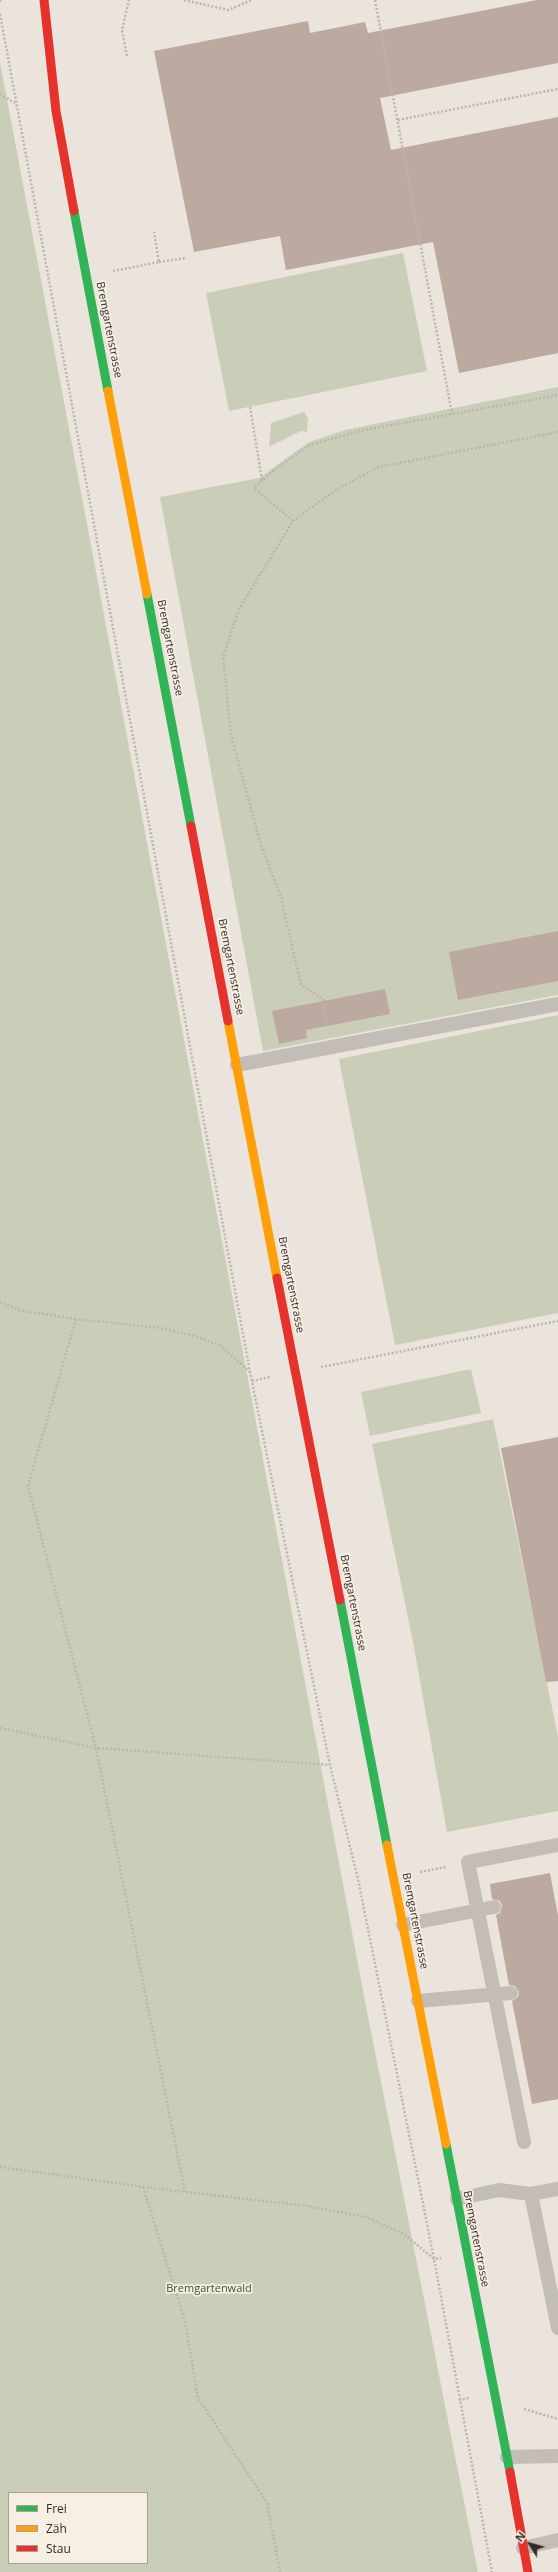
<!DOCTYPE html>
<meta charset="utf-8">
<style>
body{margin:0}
#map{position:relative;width:558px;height:2572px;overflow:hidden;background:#eae4dd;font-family:"Open Sans",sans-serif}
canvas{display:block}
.legend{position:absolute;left:8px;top:2492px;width:140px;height:72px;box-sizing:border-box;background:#f7efe4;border:1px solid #a8a098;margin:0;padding:5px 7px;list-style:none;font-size:12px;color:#322a26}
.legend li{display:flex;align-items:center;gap:8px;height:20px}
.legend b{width:20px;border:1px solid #a8a098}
.north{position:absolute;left:510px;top:2524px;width:40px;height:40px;-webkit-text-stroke:3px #f7efe4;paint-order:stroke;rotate:307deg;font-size:11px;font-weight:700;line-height:16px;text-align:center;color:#322a26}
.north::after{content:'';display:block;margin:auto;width:14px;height:18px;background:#322a26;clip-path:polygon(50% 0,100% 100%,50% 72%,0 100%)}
</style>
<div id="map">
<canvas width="558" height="2572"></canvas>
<ul class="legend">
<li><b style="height:5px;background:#30b455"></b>Frei</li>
<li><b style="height:5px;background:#ff9f0a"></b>Zäh</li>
<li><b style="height:5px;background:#e5322d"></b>Stau</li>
</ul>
<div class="north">N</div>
</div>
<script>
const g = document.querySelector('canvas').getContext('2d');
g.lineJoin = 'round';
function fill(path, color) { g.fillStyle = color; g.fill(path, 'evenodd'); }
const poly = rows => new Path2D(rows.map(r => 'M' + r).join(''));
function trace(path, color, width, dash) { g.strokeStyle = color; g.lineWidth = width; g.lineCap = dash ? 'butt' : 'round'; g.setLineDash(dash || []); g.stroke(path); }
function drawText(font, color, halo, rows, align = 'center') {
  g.font = font + ' "Open Sans",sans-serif'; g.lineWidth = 3.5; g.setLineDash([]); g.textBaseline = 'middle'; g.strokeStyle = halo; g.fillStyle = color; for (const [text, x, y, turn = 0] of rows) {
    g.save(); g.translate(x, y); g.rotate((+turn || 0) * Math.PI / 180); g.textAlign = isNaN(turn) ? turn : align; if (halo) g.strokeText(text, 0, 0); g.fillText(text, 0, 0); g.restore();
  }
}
fill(poly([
 [0,62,365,2001,478,2572,0,2572],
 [9,2493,147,2493,147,2563,9,2563],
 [403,253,427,371,229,411,206,293],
 [558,387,558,995,263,1051,160,497,259,478,309,442,345,430],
 [304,412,308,419,307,432,301,431,269,447,271,423],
 [558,1015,558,1313,395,1345,339,1059],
 [471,1369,481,1413,370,1436,361,1392],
 [493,1419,558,1737,558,1811,447,1832,413,1642,372,1444]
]), '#caceb8');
fill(poly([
 [537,0,558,0,558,63,380,98,391,150,558,117,558,353,459,373,433,242,286,270,280,236,194,252,154,51,308,21,310,33,365,22,368,33],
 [558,931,558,981,458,1000,449,952],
 [385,989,390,1014,306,1030,307,1038,279,1044,272,1011],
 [558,1437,558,1681,546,1682,501,1448],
 [550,1873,558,1916,558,2099,532,2104,512,2001,518,1997,519,1992,515,1986,509,1985,496,1915,500,1913,502,1906,500,1901,492,1899,490,1884]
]), '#bca9a0');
trace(poly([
 [184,0,228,10,252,0],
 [375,0,452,414],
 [0,1,1,0],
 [0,14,250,1372,330,1765,358,1879,434,2259,492,2572],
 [127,56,122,30,129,0],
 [0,94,15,103],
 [398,120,558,89],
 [159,262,186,258],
 [113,271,159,262,154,232],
 [250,407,262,480],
 [293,521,254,488,274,470,310,445,364,430,558,395],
 [326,1025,323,999,301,985,281,897,260,842,231,735,223,657,239,609,293,521,337,489,379,467,558,432],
 [0,1302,19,1310,76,1319,162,1328,198,1337,221,1346,250,1372],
 [76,1319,28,1486,96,1748,185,2192],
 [321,1367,558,1321],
 [252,1381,270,1377],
 [0,1728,96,1748,330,1765],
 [420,1872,446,1867],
 [0,2167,143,2187,307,2206,366,2217,404,2234,434,2259,441,2258],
 [143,2187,185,2321,198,2398,267,2503,280,2572],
 [459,2400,469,2398],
 [524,2409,558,2419]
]), '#bbb5b0', 2.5, [2, 2]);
trace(poly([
 [237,1065,558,1004],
 [403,1925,494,1907],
 [418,2001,511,1993],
 [524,2142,468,1862,558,1845],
 [531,2194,558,2328],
 [457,2199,499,2190,531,2194,558,2189],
 [507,2457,558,2456],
 [523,2548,558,2540]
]), '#c3bdb7', 14);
trace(poly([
 [74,211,108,391],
 [147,594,191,826],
 [340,1600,387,1845],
 [446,2144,510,2472]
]), '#30b455', 9);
trace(poly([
 [108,391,147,594],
 [228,1021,277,1278],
 [387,1845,446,2144]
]), '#ff9f0a', 9);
trace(poly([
 [44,0,56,111,74,211],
 [191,826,228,1021],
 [277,1278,340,1600],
 [510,2472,528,2572]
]), '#e5322d', 9);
drawText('11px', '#322a26', '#f7efe4', [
 ["Bremgartenstrasse",109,330,79],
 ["Bremgartenstrasse",170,648,79],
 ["Bremgartenstrasse",231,967,79],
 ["Bremgartenstrasse",291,1285,79],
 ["Bremgartenstrasse",353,1603,79],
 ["Bremgartenstrasse",415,1921,79],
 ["Bremgartenstrasse",476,2239,79]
]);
drawText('11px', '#414e2c', '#f7efe4', [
 ["Bremgartenwald",209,2289]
]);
</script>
